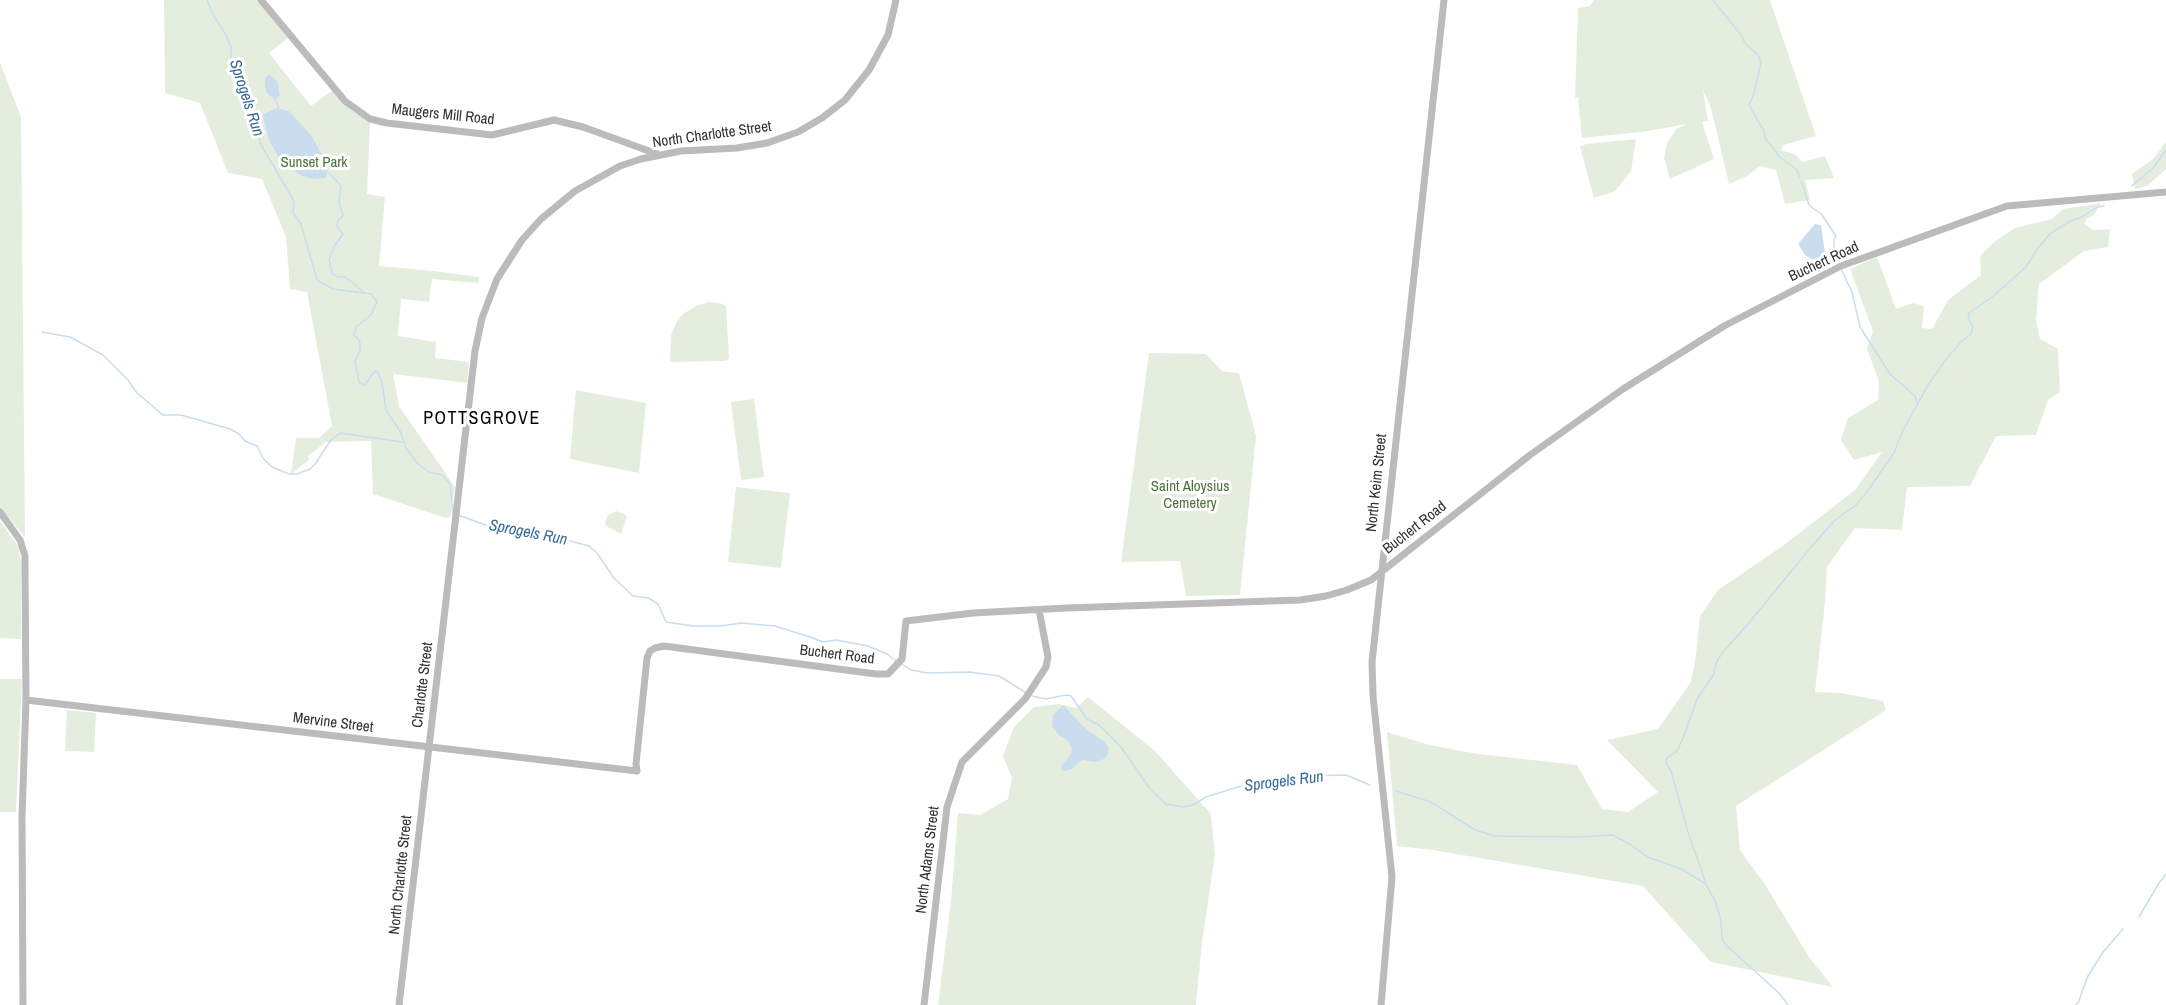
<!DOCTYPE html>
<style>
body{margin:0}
canvas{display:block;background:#fff}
</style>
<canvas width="2166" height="1005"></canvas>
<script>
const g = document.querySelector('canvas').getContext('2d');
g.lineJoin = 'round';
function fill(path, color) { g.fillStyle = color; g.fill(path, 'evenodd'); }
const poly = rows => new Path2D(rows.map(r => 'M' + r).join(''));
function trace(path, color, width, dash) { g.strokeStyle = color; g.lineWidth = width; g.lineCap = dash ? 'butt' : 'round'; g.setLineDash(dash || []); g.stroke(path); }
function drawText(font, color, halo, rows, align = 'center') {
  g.font = font + ' "Archivo Narrow",sans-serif'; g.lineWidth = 6; g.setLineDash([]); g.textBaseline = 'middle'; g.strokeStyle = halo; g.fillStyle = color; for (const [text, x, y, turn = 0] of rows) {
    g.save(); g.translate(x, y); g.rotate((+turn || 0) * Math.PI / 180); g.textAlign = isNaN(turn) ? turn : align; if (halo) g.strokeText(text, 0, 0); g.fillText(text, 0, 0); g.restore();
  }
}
fill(poly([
 [164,0,257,0,288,38,269,53,311,106,333,90,351,110,370,122,367,194,385,197,379,266,433,271,479,277,478,283,432,279,429,302,401,299,398,336,436,342,435,358,469,362,467,383,393,374,399,406,455,487,450,517,446,518,373,494,371,441,326,442,308,456,309,460,291,474,296,438,319,438,332,426,307,292,290,289,286,237,262,179,228,173,200,103,165,93],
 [1594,0,1770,0,1816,136,1783,145,1781,150,1795,154,1802,162,1825,156,1834,178,1805,180,1810,200,1785,204,1776,170,1760,166,1747,176,1729,184,1711,108,1703,90,1708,121,1702,122,1714,159,1670,179,1664,158,1667,143,1676,129,1687,124,1642,132,1582,138,1578,97,1575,99,1578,8,1590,6],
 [0,62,21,117,25,537,0,508],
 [1636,139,1631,171,1615,191,1594,198,1580,147,1586,144],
 [2166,142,2166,169,2147,186,2135,189,2132,174,2153,159],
 [2101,203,2094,215,2086,219,2085,225,2094,230,2110,229,2108,247,2084,251,2039,284,2036,320,2040,339,2058,349,2060,392,2048,400,2036,435,1996,436,1970,486,1907,487,1902,530,1855,528,1827,567,1825,603,1815,692,1841,693,1883,701,1886,710,1736,806,1740,850,1766,886,1809,957,1833,987,1711,962,1643,886,1433,850,1397,846,1387,732,1429,745,1478,754,1577,765,1602,809,1628,812,1658,792,1607,740,1658,729,1691,682,1696,655,1700,616,1718,590,1784,545,1855,490,1882,452,1854,460,1841,440,1848,418,1878,400,1879,381,1867,349,1873,331,1850,269,1877,257,1896,309,1913,303,1924,306,1922,328,1932,329,1948,300,1981,275,1980,256,1994,242,2015,228,2052,219,2063,209],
 [709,302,720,303,726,306,729,358,726,361,670,362,671,335,677,321,683,314,696,306],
 [1149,353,1206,354,1222,371,1239,373,1256,436,1240,595,1186,596,1180,561,1121,562],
 [576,390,646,403,639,473,570,459],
 [754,399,764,477,741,480,731,402],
 [736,487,790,493,781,568,728,562],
 [616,511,624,514,627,517,621,534,606,526,605,522,608,515],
 [0,521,18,546,21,562,21,639,0,638],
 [0,679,22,679,16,812,0,812],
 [1088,697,1155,751,1211,814,1215,855,1202,942,1196,1005,938,1005,951,901,958,813,980,815,1008,799,1012,778,1003,756,1014,727,1034,707,1059,704,1076,708],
 [67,710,96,713,94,752,65,751]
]), '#e5eede');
fill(poly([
 [269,74,277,81,279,89,280,95,275,100,267,93,265,86,265,78],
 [277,108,289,111,311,135,325,160,327,174,325,178,313,179,300,175,279,158,269,140,263,117,263,114],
 [1815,224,1821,225,1825,254,1819,259,1814,260,1805,255,1798,244],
 [1063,705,1087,730,1105,742,1109,749,1108,754,1104,759,1096,762,1082,760,1072,769,1064,771,1061,769,1061,766,1071,754,1072,749,1068,741,1059,735,1052,726,1053,715]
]), '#c9ddef');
trace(poly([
 [207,0,213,15,226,35,231,47,231,64,242,87,243,96,259,134,260,143,294,201,293,213,301,224,317,280,333,289,371,294,377,302,371,315,356,327,354,336,358,338,360,343,360,351,355,361,359,382,365,385,373,373,377,371,382,383,386,410,400,431,406,448,418,464,429,472,442,475,450,484,453,513],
 [1713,0,1741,35,1745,43,1758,55,1761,62,1754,94,1749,105,1764,131,1765,138,1780,157,1797,170,1800,178],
 [275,98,279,108],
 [327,171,341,186,339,202,343,216,338,220,337,226,343,234,335,245,329,260,332,273,338,277,345,277,364,292],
 [1802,183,1809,205,1822,215,1836,236,1834,240,1835,258,1838,263],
 [2132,186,2153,168,2166,150],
 [1841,269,1852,292,1860,327,1890,374,1915,396,1917,402],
 [42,332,70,337,103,355,128,380,137,393,163,415,181,415,230,429,239,434,245,441,257,446,263,458,272,467,289,474,297,474,310,469,315,464,331,440,340,433,402,442],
 [458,515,491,527,529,530,589,546,597,553,614,578,633,596,648,598,658,604,666,622,693,626,722,626,741,623,775,626,810,637,823,642,836,640,868,646,887,654,898,662],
 [902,664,911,670,928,673,969,672,999,676,1025,692],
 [1032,696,1046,699,1066,695,1071,696,1087,719,1099,725,1121,747,1150,789,1166,804,1183,807,1193,805,1206,797,1241,786,1306,776,1346,775,1370,785],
 [1396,791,1431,802,1475,830,1494,836,1577,837,1613,835,1631,845,1648,857,1681,869,1706,884,1716,903,1721,921,1722,939,1727,946,1779,993,1788,1005],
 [1706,884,1688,832,1671,771,1666,763,1667,758,1677,751,1684,736,1697,699,1714,674,1716,663,1723,652,1748,624,1807,552,1834,521,1856,505,1867,492,1894,453,1902,432,1928,385,1947,358,1961,342,1971,334,1973,327,1968,318,1969,313,1992,297,2026,267,2038,248,2050,234,2070,221,2082,217,2097,207,2104,206],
 [2139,917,2159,883,2166,874],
 [2075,1005,2078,1003,2088,976,2103,952,2123,929]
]), '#c9ddef', 1.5);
trace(poly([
 [261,0,345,101,370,119,387,123,492,135,554,120,583,127,660,155],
 [0,512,20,540,25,556,25,569,26,700,22,817,23,1005],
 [26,700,637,771,636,764,647,658,650,651,655,648,664,646,876,674,888,674,902,659,906,621,973,613,1067,608,1300,600,1326,596,1347,590,1371,580,1530,455,1623,389,1724,326,1841,266,2007,206,2166,192],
 [399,1005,475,351,482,318,497,279,522,240,541,219,575,191,620,166,641,159,681,151,737,148,767,143,798,132,822,118,845,100,869,70,888,35,896,0],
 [924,1005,947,807,962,762,1025,699,1046,667,1048,657,1039,610],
 [1381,1005,1392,877,1373,696,1372,662,1444,0]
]), '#bbb', 7);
drawText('15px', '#313131', '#fff', [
 ["Maugers Mill Road",443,115,6],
 ["North Charlotte Street",712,135,-8],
 ["Buchert Road",1824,262,-25],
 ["North Keim Street",1377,483,-84],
 ["Buchert Road",1415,528,-38],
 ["Buchert Road",837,655,7],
 ["Charlotte Street",423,685,-83],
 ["Mervine Street",333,723,7],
 ["North Adams Street",928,860,-83],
 ["North Charlotte Street",401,875,-84]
]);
drawText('15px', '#4e713a', '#fff', [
 ["Sunset Park",314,163],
 ["Saint Aloysius",1190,487],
 ["Cemetery",1190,504]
]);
drawText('italic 16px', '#376a9a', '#fff', [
 ["Sprogels Run",246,98,72],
 ["Sprogels Run",528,533,11],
 ["Sprogels Run",1284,782,-7]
]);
g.letterSpacing = '1.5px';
drawText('18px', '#000', '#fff', [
 ["POTTSGROVE",482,419]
]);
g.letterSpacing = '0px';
</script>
